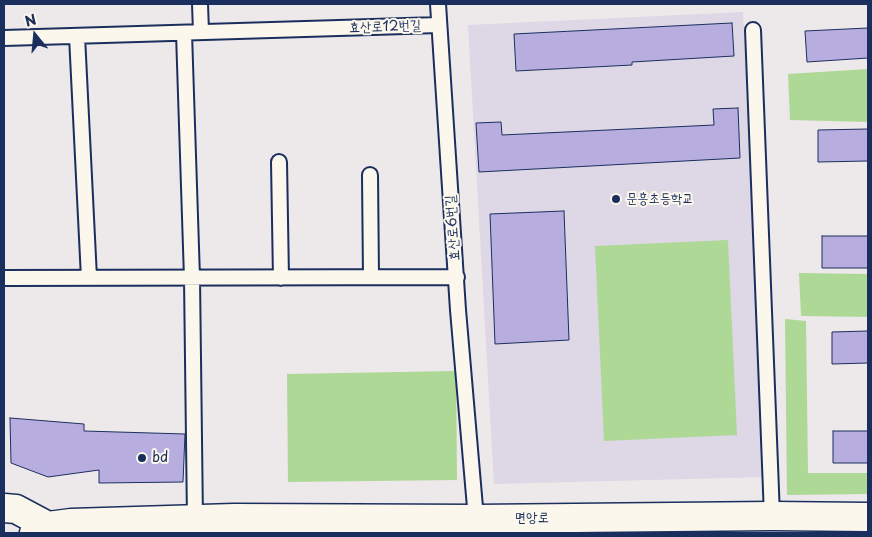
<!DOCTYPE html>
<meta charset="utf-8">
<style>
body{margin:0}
#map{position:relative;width:872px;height:537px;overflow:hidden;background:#ede8e9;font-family:"Playpen Sans",sans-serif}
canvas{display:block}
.frame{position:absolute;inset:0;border:5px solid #1b2f5e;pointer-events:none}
.north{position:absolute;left:10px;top:10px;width:50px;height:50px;-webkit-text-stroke:4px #fbf7ec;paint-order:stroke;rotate:343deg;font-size:14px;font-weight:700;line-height:20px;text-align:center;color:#1b2f5e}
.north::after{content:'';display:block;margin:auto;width:18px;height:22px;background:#1b2f5e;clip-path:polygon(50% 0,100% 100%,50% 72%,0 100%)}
</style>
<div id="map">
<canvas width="872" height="537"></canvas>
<div class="frame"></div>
<div class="north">N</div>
</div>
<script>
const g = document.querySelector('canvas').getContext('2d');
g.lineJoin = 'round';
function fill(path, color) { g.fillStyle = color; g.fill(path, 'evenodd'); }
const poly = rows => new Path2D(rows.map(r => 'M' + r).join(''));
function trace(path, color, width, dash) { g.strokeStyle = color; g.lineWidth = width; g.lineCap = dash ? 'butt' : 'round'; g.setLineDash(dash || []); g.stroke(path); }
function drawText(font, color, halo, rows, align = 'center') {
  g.font = font + ' "Playpen Sans","Poor Story",sans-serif'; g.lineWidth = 4; g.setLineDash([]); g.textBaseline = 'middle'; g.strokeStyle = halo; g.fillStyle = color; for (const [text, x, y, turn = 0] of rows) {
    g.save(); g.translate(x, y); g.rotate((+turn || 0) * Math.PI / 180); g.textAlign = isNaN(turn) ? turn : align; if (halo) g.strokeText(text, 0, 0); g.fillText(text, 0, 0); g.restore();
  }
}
fill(poly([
 [743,12,762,373,764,477,494,484,468,25]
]), '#ddd7e6');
fill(poly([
 [868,69,868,122,790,120,788,74],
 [728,240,737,435,604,441,595,246],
 [799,273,868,274,868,317,801,316],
 [785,319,806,321,808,473,868,473,868,494,787,495],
 [456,371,457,480,288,482,287,374]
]), '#aed896');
const building = poly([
 [732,23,734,56,632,62,632,65,516,71,514,34,732,23],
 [868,28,868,58,807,62,805,31,868,28],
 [738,108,740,158,479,172,476,123,501,122,502,135,714,125,713,109,738,108],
 [868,129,868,161,818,162,818,130,868,129],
 [564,211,569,340,495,344,490,214,564,211],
 [822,236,868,236,868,268,822,268,822,236],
 [868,331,868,363,832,364,832,332,868,331],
 [10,418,84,424,84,431,185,434,183,482,99,483,99,470,48,477,11,463,10,418],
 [833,431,868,431,868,463,833,463,833,431]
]);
fill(building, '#b7aedf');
trace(building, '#1b2f5e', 1);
const service = poly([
 [200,4,201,32],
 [438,4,458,310,476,519,474,533],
 [753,30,772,516],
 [184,33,192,278,195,520],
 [77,36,89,278],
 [4,38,439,25],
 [279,162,281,278],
 [370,175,371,277],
 [4,278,457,277]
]);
const secondary = poly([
 [4,508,16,509,48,526],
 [34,533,48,526,71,523,234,518,476,519,772,516,868,517]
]);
trace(service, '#1b2f5e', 18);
trace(secondary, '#1b2f5e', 31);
trace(service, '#fbf7ec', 14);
trace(secondary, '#fbf7ec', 28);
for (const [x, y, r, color] of [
 [616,199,5,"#1b2f5e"],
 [142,458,5,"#1b2f5e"]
]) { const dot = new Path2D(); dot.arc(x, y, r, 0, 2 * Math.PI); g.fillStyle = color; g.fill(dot); trace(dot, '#fbf7ec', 2); }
drawText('14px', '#1b2f5e', '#fbf7ec', [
 ["효산로12번길",385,27,-2],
 ["효산로6번길",453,228,-94],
 ["면앙로",532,518]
]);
drawText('14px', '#1b2f5e', '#fbf7ec', [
 ["문흥초등학교",626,199],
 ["bd",152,458]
], 'left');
</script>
